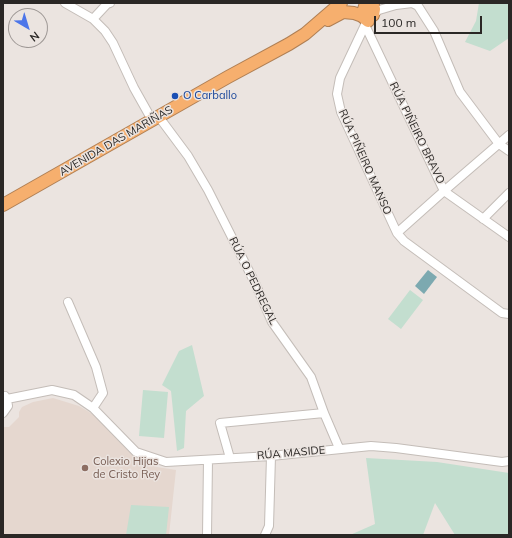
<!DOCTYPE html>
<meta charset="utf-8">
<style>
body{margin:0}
#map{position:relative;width:512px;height:538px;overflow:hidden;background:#ebe4e0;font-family:Mulish,sans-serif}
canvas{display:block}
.frame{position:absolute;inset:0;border:4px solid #2a2725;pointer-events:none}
.north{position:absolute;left:8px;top:8px;width:40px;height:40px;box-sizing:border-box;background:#ebe4e0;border:1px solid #9e9895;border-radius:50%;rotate:142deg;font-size:11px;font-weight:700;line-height:16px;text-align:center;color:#2a2725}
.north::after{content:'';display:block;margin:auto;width:14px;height:18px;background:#4d76e9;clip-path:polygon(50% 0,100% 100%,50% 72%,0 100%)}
.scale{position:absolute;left:374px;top:16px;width:108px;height:18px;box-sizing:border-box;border:2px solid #2a2725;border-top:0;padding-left:5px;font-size:12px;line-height:14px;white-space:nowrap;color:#2a2725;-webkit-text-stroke:3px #ebe4e0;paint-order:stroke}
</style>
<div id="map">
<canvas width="512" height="538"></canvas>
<div class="frame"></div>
<div class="north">N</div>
<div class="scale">100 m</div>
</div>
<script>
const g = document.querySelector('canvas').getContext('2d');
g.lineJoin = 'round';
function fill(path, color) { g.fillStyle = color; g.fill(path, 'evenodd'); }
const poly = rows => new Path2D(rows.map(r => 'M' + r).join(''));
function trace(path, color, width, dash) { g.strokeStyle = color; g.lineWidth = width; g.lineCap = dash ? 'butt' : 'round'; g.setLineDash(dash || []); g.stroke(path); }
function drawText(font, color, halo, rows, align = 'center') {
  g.font = font + ' Mulish,sans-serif'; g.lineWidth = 3; g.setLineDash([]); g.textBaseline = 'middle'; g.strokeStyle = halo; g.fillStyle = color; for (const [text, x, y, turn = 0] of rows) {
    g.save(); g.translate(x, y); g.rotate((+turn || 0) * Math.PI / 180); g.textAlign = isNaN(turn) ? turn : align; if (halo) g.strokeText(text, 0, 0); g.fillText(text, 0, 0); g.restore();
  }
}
fill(poly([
 [53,398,79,406,94,415,123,445,142,461,157,467,176,470,169,535,3,535,3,427,9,427,19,417,19,412,22,407,33,402]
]), '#e5d7cf');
fill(poly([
 [479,3,509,3,509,38,490,51,465,42,476,21],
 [410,290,423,300,401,329,388,319],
 [192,345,204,396,186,411,184,448,177,451,171,391,162,385,179,351],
 [143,390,168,392,164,438,139,436],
 [366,458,437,462,509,473,509,535,455,535,435,503,423,535,350,535,375,524],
 [131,505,169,507,166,535,126,535]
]), '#c3decf');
fill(poly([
 [428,270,437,277,424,294,415,286]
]), '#7ca9b0');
const minor = poly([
 [65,3,93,19,105,31,113,43,134,88,152,120],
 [93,19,107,4,110,3],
 [365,25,444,191,509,237],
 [159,117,188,156,208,190,255,283,272,322,311,377,324,413,339,448],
 [509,151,499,144,460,92,434,31,418,6,412,3,396,5,379,10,373,15,365,25,340,78,337,94,341,112,397,233,404,241,502,313,509,314],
 [483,219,509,193],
 [397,233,444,191,509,135],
 [68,302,96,367,103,393,93,408],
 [7,399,52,390,74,395,93,408,136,452,166,462,271,456,371,446,396,448,502,462,509,461],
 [3,413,8,406,7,399,5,396],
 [230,458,220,423,324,413],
 [207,535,208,460],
 [265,535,269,526,271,456]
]);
const highway = poly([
 [372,3,374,9,373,15],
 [362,16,366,3],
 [328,20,343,12,354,13,362,16,368,21],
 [3,205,228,77,289,44,305,34,341,3]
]);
trace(minor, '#c4bdb8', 10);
trace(highway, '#af7f54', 14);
trace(minor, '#fff', 8);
trace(highway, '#f6af6e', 12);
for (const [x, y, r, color] of [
 [175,96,4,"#1a4fb4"],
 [85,468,4,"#8d6e63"]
]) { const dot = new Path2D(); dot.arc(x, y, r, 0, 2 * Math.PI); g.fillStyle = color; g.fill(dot); trace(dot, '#ebe4e0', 1.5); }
drawText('11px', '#164399', '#ebe4e0', [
 ["O Carballo",183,96]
], 'left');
drawText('11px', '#2a2725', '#ebe4e0', [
 ["RÚA PIÑEIRO BRAVO",417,133,64],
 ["AVENIDA DAS MARIÑAS",116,141,-30],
 ["RÚA PIÑEIRO MANSO",365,162,66],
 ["RÚA O PEDREGAL",253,281,64],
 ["RÚA MASIDE",291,453,-5]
]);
drawText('11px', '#785e54', '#ebe4e0', [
 ["Colexio Hijas",93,462],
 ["de Cristo Rey",93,475]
], 'left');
</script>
